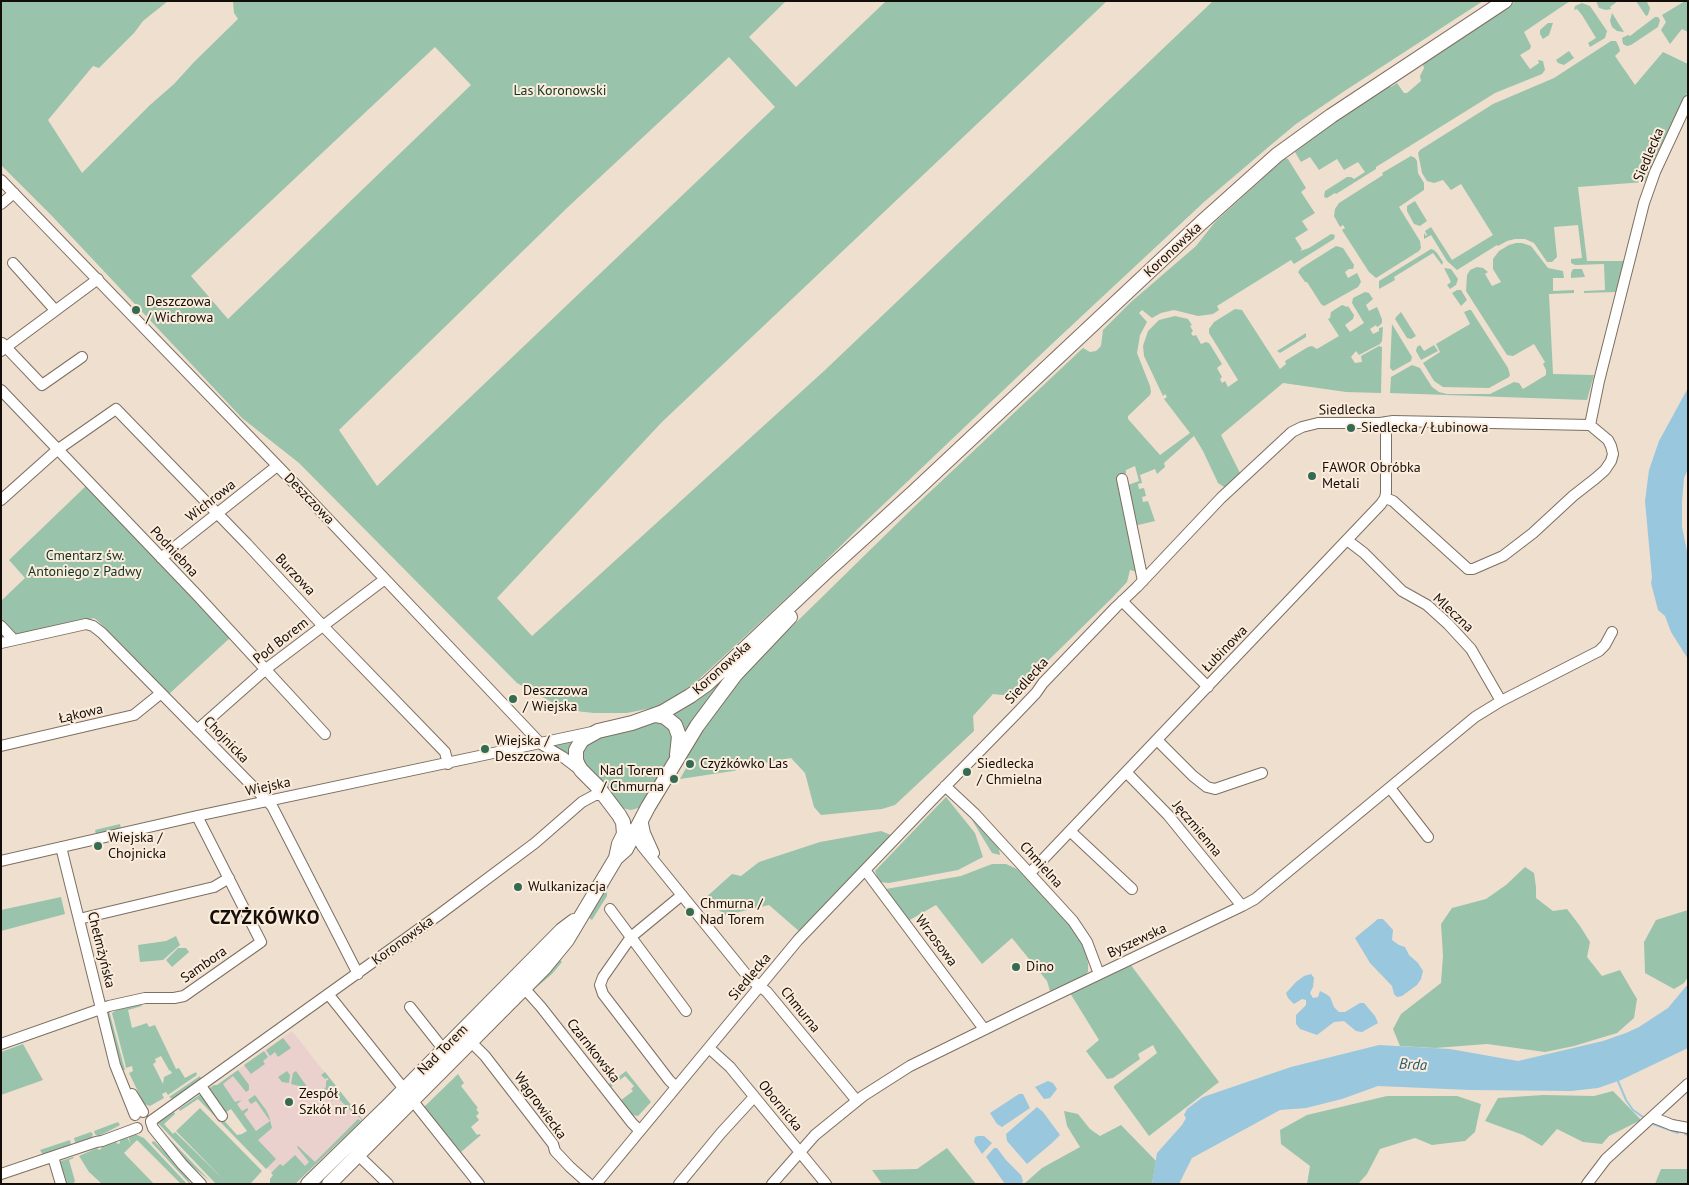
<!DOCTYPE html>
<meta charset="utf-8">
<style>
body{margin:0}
#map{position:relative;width:1689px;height:1185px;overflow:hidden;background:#efdfcf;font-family:"PT Sans",sans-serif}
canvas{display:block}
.frame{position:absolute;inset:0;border:2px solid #130e09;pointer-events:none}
</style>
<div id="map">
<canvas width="1689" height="1185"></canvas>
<div class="frame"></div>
</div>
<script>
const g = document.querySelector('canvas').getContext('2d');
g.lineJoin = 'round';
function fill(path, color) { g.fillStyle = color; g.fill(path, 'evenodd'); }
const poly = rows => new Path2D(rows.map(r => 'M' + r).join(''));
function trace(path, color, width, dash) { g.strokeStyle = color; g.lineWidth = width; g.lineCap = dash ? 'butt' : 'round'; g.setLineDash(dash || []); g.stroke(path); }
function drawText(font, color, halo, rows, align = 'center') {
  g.font = font + ' "PT Sans",sans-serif'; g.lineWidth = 4; g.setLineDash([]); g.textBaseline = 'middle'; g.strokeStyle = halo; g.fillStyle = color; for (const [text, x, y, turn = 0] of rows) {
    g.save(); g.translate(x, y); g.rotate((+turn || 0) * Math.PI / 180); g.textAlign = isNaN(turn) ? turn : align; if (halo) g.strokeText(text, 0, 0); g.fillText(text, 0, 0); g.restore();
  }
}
fill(poly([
 [292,1031,362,1119,295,1184,284,1184,244,1146,253,1138,217,1085]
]), '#ebd1ce');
fill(poly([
 [1,1,168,1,143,21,134,33,99,68,93,66,48,120,82,173,150,105,174,84,194,62,238,19,234,13,233,1,786,1,749,37,796,87,886,1,1107,1,662,422,497,598,532,636,824,371,1213,1,1483,1,1343,92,1296,124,1272,144,1204,202,1054,342,866,521,808,578,697,681,670,701,657,707,627,713,594,713,566,710,517,683,299,463,242,418,52,216,1,165],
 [435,47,471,85,228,319,191,276],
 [729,57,775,107,377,486,339,430,568,207],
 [1516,1,1570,1,1524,32,1531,46,1530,49,1520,55,1530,69,1539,63,1538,60,1543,61,1545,70,1542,74,1495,93,1376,167,1376,169,1336,194,1335,193,1327,198,1324,197,1325,191,1347,177,1351,177,1354,179,1365,172,1358,162,1344,170,1337,159,1319,170,1310,157,1301,162,1295,152,1305,144,1303,140,1377,92,1389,86,1391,87,1397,83,1404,93,1407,93,1421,81,1420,76,1424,68,1422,62],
 [1596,1,1618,1,1610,7,1611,9,1606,10,1599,8],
 [1636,1,1647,2,1650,8,1648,15,1646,16],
 [1685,1,1688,1,1688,32,1682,29,1670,44,1661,30,1666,22,1662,15],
 [1582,3,1590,6,1607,31,1605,38,1590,47,1588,43,1596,38,1582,15,1577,9,1574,10,1575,6],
 [1612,13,1624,32,1617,31,1612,27,1610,21],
 [1655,17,1658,17,1660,20,1658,27,1631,45,1627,46,1623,44,1622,38,1628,35,1630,36],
 [1548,23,1553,23,1549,35,1543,39,1540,34,1540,30],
 [1611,41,1616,41,1619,47,1620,51,1615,56,1635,85,1663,52,1688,64,1688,91,1645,182,1578,187,1587,261,1624,261,1616,292,1584,293,1584,291,1605,290,1604,264,1575,265,1571,263,1571,259,1582,258,1578,225,1554,227,1557,257,1552,262,1547,262,1534,243,1525,239,1515,239,1507,241,1498,246,1497,245,1457,270,1447,261,1431,235,1424,239,1424,233,1426,236,1427,235,1425,231,1431,227,1452,260,1493,235,1461,184,1451,190,1443,180,1434,183,1427,181,1422,173,1418,153,1420,150,1493,104,1554,78],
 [1569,51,1574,58,1564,65,1558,63,1556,60],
 [1411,156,1415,158,1417,161,1418,173,1424,183,1424,190,1399,207,1420,241,1421,248,1419,251,1376,278,1369,272,1342,230,1345,228,1343,225,1340,227,1334,216,1335,209,1339,203,1383,175,1382,173],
 [1285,158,1288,159,1306,188,1301,192,1315,213,1302,221,1308,230,1295,238,1302,249,1300,251,1309,248,1331,234,1335,235,1334,239,1294,264,1291,260,1217,306,1219,310,1213,314,1198,316,1174,310,1161,313,1152,318,1142,310,1139,313,1147,322,1140,335,1137,353,1150,386,1151,392,1150,395,1128,416,1128,419,1160,455,1190,433,1164,399,1167,397,1165,394,1163,396,1144,356,1143,346,1148,331,1159,320,1175,316,1188,319,1192,325,1190,326,1193,331,1191,333,1193,336,1196,335,1201,344,1206,342,1209,343,1222,364,1217,368,1222,377,1220,379,1222,383,1225,381,1228,387,1238,380,1209,333,1209,329,1214,322,1235,309,1242,310,1280,369,1286,364,1285,361,1308,347,1312,346,1317,349,1339,336,1328,319,1330,318,1331,312,1342,305,1347,307,1348,306,1354,315,1353,319,1345,325,1350,332,1364,323,1352,303,1353,298,1365,292,1369,293,1373,299,1366,305,1369,311,1377,307,1382,319,1382,323,1379,326,1377,327,1376,325,1370,329,1373,334,1379,331,1379,328,1383,327,1382,341,1380,344,1359,355,1356,351,1351,357,1355,363,1362,362,1361,356,1379,346,1382,347,1381,393,1346,392,1283,383,1221,435,1240,473,1229,485,1224,487,1218,483,1203,451,1194,436,1164,463,1165,467,1157,474,1155,469,1140,475,1142,483,1138,484,1139,489,1144,488,1146,496,1142,497,1143,502,1148,501,1155,521,1134,526,1128,485,1139,481,1135,466,1126,470,1126,473,1123,476,1137,572,1130,570,1127,582,1112,598,1012,696,993,694,973,716,974,731,895,805,882,809,821,815,814,807,805,773,791,758,759,764,733,771,680,779,690,761,685,758,707,725,739,682,770,648,915,506,1083,348,1090,352,1096,351,1101,346,1103,330,1131,302,1196,246,1215,222],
 [1415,201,1427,221,1420,226,1414,224,1407,211,1407,206],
 [1516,243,1522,243,1531,246,1548,268,1563,271,1564,278,1553,278,1553,291,1574,290,1574,293,1549,294,1553,374,1594,375,1587,400,1390,393,1391,377,1412,365,1420,368,1432,387,1439,392,1447,394,1490,394,1514,382,1519,383,1523,389,1546,375,1546,370,1543,364,1545,362,1534,344,1513,356,1507,355,1466,291,1467,275,1470,270,1477,267,1483,268,1488,272,1485,274,1492,286,1501,282,1493,269,1493,259,1499,251,1509,245],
 [1336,246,1343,248,1354,265,1353,269,1349,269,1345,272,1348,278,1357,273,1360,279,1361,282,1358,287,1326,305,1324,306,1321,304,1307,282,1305,282,1298,272,1301,268],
 [1431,249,1434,250,1437,253,1443,262,1442,265,1433,253,1394,277,1395,280,1379,289,1379,281],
 [1444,268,1451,269,1458,279,1456,285,1450,289,1447,285,1451,282],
 [1573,269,1582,269,1585,277,1571,278,1571,273],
 [1457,290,1461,290,1467,300,1461,306,1452,293],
 [1469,310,1471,310,1508,368,1510,375,1509,377,1489,388,1443,387,1434,381,1423,363,1440,352,1436,344,1470,324,1464,312],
 [1401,312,1416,336,1411,339,1407,338,1395,319,1397,316],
 [1392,324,1412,357,1411,361,1393,371,1390,368],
 [1306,333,1306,337,1280,353,1277,351],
 [1420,345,1424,351,1434,345,1438,351,1421,360,1416,351,1417,347],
 [87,485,231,637,169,694,98,621,94,618,16,636,1,621,1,601,25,578,9,560],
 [776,622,684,739,667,715],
 [658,719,675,731,670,755,655,781,649,797,642,807,631,810,621,808,581,765,585,741],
 [576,738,571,757,551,745],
 [946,797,975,833,983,857,958,870,889,883,879,882,875,871],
 [969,815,999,849,1000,855,992,853],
 [120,824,121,829,96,835,95,830],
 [881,831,891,835,800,932,769,905,726,915,703,900,732,874,741,876,759,862,820,842],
 [992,864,1006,864,1017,869,1067,918,1085,948,1088,963,1088,972,1083,977,1050,991,1047,981,1012,938,982,964,936,905,908,921,886,889,961,876],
 [1525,867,1534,873,1536,887,1536,898,1553,911,1567,909,1580,926,1590,942,1587,957,1602,976,1620,970,1637,999,1634,1018,1617,1033,1574,1046,1545,1052,1487,1044,1435,1048,1400,1046,1393,1029,1401,1014,1441,983,1443,956,1441,924,1452,908,1486,899,1506,885],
 [613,876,607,890,607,896,592,920,588,917],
 [61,897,65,914,1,931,1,910],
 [1688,910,1688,977,1684,983,1674,989,1645,973,1644,942,1656,920],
 [176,936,180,945,163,960,140,962,138,945,166,941],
 [178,948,186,948,189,952,172,967,166,960],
 [558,958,562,962,552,974,531,992,533,985],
 [1130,964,1219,1082,1149,1136,1114,1088,1114,1086,1157,1053,1153,1045,1138,1054,1140,1059,1113,1078,1107,1079,1086,1051,1099,1040,1070,993],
 [140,1003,142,1006,128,1010,132,1028,147,1023,149,1027,155,1025,176,1069,179,1068,185,1078,196,1072,197,1075,168,1095,166,1092,162,1094,164,1098,150,1106,144,1104,129,1073,133,1071,132,1066,126,1068,125,1063,112,1013,117,1010,116,1008],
 [161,1056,169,1070,166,1072,170,1070,172,1073,164,1077,163,1084,153,1064,156,1062,155,1059],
 [109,1011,125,1070,123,1070,117,1053,107,1014],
 [283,1038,291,1048,278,1057,275,1052,270,1056,266,1050],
 [23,1044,43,1080,1,1095,1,1052],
 [264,1051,268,1057,263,1061,265,1064,251,1074,244,1065],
 [238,1070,249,1085,249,1090,246,1092,233,1076,223,1084,235,1102,242,1100,237,1104,242,1111,248,1108,248,1110,244,1114,256,1131,270,1121,256,1101,251,1104,248,1100,255,1095,266,1110,269,1116,272,1128,258,1140,276,1159,266,1169,198,1099,180,1111,179,1109,214,1085,217,1085],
 [231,1109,247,1131,242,1134,237,1135,220,1116,227,1119,228,1118,225,1113],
 [287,1071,290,1075,289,1083,282,1082,278,1077],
 [296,1071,310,1091,307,1093,299,1086,291,1084,293,1073],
 [626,1071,651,1102,638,1116,632,1115,620,1101,633,1091,631,1089,634,1086,625,1076,611,1087,609,1084],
 [325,1072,362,1119,362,1120,357,1115,356,1116,337,1097,336,1098,332,1094,329,1097,333,1100,332,1101,323,1090,326,1087,326,1081,329,1079,327,1078,325,1079,321,1075],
 [458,1074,464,1083,461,1086,478,1108,476,1109,479,1113,476,1116,479,1120,471,1127,477,1135,479,1134,481,1135,461,1152,424,1107],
 [200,1076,202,1081,173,1099,169,1097],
 [1613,1091,1641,1120,1609,1136,1602,1144,1583,1142,1557,1129,1542,1146,1523,1135,1485,1121,1498,1098,1543,1095,1594,1096],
 [1387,1096,1457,1096,1481,1104,1475,1132,1465,1141,1432,1145,1415,1138,1380,1149,1367,1174,1358,1184,1307,1184,1310,1166,1281,1144,1280,1130,1307,1115],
 [200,1108,262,1171,250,1184,216,1184,158,1123,174,1112,175,1114,164,1124,173,1134,175,1132,224,1180,176,1131],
 [1064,1111,1078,1114,1090,1129,1100,1136,1121,1125,1156,1161,1152,1184,1024,1184,1042,1168,1080,1147,1067,1126],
 [358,1119,361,1121,295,1184,270,1184,270,1179,273,1175,271,1173,280,1164,283,1166,295,1155,305,1166,309,1162,297,1147,298,1146,315,1162],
 [118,1122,120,1125,105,1133,98,1136,95,1134,94,1131],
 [91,1132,93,1134,91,1139,76,1145,74,1138],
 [162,1132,163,1132,210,1181,186,1161],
 [135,1134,144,1138,187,1184,181,1184,137,1140,124,1153,154,1184,102,1184,89,1172,79,1156,97,1148,99,1150,101,1149,102,1147,115,1141,118,1144,120,1143,120,1139,127,1137,131,1145,128,1136],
 [70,1140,71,1145,43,1155,40,1150],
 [154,1141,181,1168,191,1184,190,1184,152,1143,152,1142],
 [947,1148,976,1184,882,1184,872,1170,917,1169],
 [73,1157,74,1158,69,1160,75,1181,73,1184,64,1184,58,1162],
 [1661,1169,1688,1169,1688,1184,1655,1184]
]), '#9ac3ab');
fill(poly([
 [1688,388,1688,469,1684,478,1682,502,1682,527,1688,556,1688,659,1671,632,1665,616,1658,610,1651,583,1652,578,1645,501,1649,470,1659,441],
 [1378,919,1383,919,1393,930,1392,940,1399,945,1405,947,1409,955,1418,963,1423,971,1421,979,1417,985,1402,996,1397,997,1394,994,1392,986,1370,963,1355,938],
 [1311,974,1314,978,1313,987,1310,993,1313,998,1318,997,1320,991,1326,994,1330,997,1334,1007,1339,1012,1345,1012,1360,1003,1364,1003,1375,1016,1378,1023,1362,1032,1356,1031,1344,1021,1334,1022,1317,1035,1300,1029,1296,1024,1296,1015,1306,1005,1306,1000,1302,999,1294,1004,1288,998,1286,993,1296,982,1304,976],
 [1688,984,1688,1048,1621,1080,1598,1088,1571,1091,1470,1090,1378,1086,1342,1099,1306,1108,1280,1110,1192,1158,1179,1184,1152,1184,1157,1153,1182,1125,1186,1118,1184,1115,1187,1109,1203,1097,1291,1067,1379,1045,1450,1049,1518,1061,1603,1041,1626,1033,1639,1027,1668,1008],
 [1048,1081,1053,1083,1057,1089,1050,1098,1044,1099,1035,1087],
 [1019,1094,1023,1094,1030,1108,1002,1127,997,1124,990,1113],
 [1037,1107,1043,1112,1060,1135,1052,1143,1027,1164,1007,1141,1006,1134],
 [978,1136,984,1136,992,1143,982,1154,974,1142,975,1137],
 [994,1148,997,1148,1006,1160,1021,1175,1023,1181,1022,1184,1005,1184,986,1157]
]), '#99c7dd');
trace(poly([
 [1618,1081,1626,1100,1633,1110,1643,1117],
 [1653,1124,1678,1133],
 [1685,1134,1688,1135]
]), '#99c7dd', 2);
const minor = poly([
 [1,180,296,485,541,744,563,757,580,770],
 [1,204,14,193],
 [13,263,55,310],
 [2,343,42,385,82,357],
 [1,351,98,279],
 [1,390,197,595,325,734],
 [1590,425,1599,381,1644,203,1655,172,1688,101],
 [1122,479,1143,581],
 [1,500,57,450,116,409,247,544,323,626,445,752,448,764],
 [1347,540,1364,553,1402,591,1427,605,1448,624,1471,649,1501,701],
 [161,558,277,466],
 [1122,601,1208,687],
 [1,626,14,640],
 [1,643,86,624,93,626,102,633,272,806,358,974],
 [197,730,266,669,385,579],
 [1157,740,1193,776,1207,787,1215,789,1262,773],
 [1,746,134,715,160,694],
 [1126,772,1168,815,1242,906],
 [945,786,975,814,1073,921,1087,942,1099,974],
 [1390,788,1428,837],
 [642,819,645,833,654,853],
 [632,829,642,846,749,978,767,992,857,1101],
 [1070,831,1132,889],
 [61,847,115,1065,135,1115],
 [1,861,197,816,592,732],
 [865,870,984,1029],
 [1030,873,1381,504,1385,498,1386,493,1386,422],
 [610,909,686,1011],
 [79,919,214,887,229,878],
 [524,988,541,1007,632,1123,640,1131],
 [329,995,404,1089],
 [410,1007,444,1050],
 [471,1042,485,1056,553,1144,555,1151,570,1167,589,1184],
 [1,1044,109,1006,145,998,174,998,184,996,261,942,197,816],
 [709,1048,730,1067,826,1184],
 [201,1086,222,1116],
 [676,1087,669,1080,603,994,600,985,603,977,631,937,682,895],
 [132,1094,143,1112],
 [412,1100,479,1184],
 [1652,1117,1672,1125,1688,1128],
 [151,1121,440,914,535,843,582,802,595,795,604,795],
 [151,1122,153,1128,182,1164,201,1184],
 [358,1155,388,1184],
 [53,1157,61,1184],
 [1,1174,96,1142,102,1141,137,1128],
 [596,1184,798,940,930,802,1016,714,1036,693,1043,683,1116,607,1137,587,1221,498,1292,432,1302,427,1318,423,1380,423,1393,421,1590,425,1608,440,1611,446,1613,454,1611,461,1605,470,1596,478,1573,496,1533,533,1503,556,1473,569,1468,569,1393,501,1385,498],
 [679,1184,721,1133,754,1097],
 [772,1184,815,1135,863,1096,910,1066,1018,1013,1242,906,1255,899,1475,717,1501,701,1599,651,1605,645,1612,632],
 [1587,1184,1606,1159,1688,1084]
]);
const major = poly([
 [655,715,665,717,675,725,679,736,677,755],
 [616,858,619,844,624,834,623,822,619,815,597,786,581,770,578,765,576,760,576,750,582,740,598,731,632,723,663,712,690,696,707,684,826,572,914,492,1201,223,1277,155,1331,116,1505,1],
 [308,1184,389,1105,562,930,574,921],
 [329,1184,544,968,567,940,616,858,626,849,648,807,697,726,735,675,790,617]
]);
trace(minor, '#7d6f61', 12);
trace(major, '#7d6f61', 16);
trace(minor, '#fff', 10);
trace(major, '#fff', 14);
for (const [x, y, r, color] of [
 [136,310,5,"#346b53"],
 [1351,428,5,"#346b53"],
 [1312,476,5,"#346b53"],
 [513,699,5,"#346b53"],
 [485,749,5,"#346b53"],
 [690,764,5,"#346b53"],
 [967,772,5,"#346b53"],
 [674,779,5,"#346b53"],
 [98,846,5,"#346b53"],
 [518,887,5,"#346b53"],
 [690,912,5,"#346b53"],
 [1016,967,5,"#346b53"],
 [289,1102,5,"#346b53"]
]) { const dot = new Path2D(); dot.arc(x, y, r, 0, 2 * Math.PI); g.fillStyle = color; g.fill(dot); trace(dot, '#fcecdc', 2); }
drawText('14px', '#103422', '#fcecdc', [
 ["Las Koronowski",560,91],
 ["Cmentarz św.",85,556],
 ["Antoniego z Padwy",85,572]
]);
drawText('14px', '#130e09', '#fcecdc', [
 ["Siedlecka",1649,155,-67],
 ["Koronowska",1173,250,-43],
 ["Siedlecka",1347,410,-1],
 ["Deszczowa",309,499,46],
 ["Wichrowa",211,501,-38],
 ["Podniebna",174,552,47],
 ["Burzowa",295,575,47],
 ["Mleczna",1453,613,43],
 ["Pod Borem",281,641,-38],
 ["Łubinowa",1225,649,-46],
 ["Koronowska",722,668,-42],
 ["Siedlecka",1027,681,-48],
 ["Łąkowa",81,714,-13],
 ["Chojnicka",226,740,46],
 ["Wiejska",268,787,-12],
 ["Jęczmienna",1197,829,50],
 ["Chmielna",1041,865,48],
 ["Koronowska",403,941,-36],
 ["Wrzosowa",936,941,53],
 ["Byszewska",1137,941,-25],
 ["Chełmżyńska",101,950,76],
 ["Sambora",204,965,-35],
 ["Siedlecka",750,977,-50],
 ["Chmurna",800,1010,51],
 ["Nad Torem",443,1050,-45],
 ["Czarnkowska",593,1051,52],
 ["Wągrowiecka",540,1106,54],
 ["Obornicka",780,1106,51]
]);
drawText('14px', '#130e09', '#fcecdc', [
 ["Deszczowa",146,302],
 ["/ Wichrowa",146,318],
 ["Siedlecka / Łubinowa",1361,428],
 ["FAWOR Obróbka",1322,468],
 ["Metali",1322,484],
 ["Deszczowa",523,691],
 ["/ Wiejska",523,707],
 ["Wiejska /",495,741],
 ["Deszczowa",495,757],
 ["Czyżkówko Las",700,764],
 ["Siedlecka",977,764],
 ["/ Chmielna",977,780],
 ["Nad Torem",664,771,"right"],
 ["/ Chmurna",664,787,"right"],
 ["Wiejska /",108,838],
 ["Chojnicka",108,854],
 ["Wulkanizacja",528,887],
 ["Chmurna /",700,904],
 ["Nad Torem",700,920],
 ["Dino",1026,967],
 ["Zespół",299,1094],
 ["Szkół nr 16",299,1110]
], 'left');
drawText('italic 15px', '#215b72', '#fcecdc', [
 ["Brda",1413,1065,3]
]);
g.letterSpacing = '1px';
drawText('bold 19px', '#130e09', '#fcecdc', [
 ["CZYŻKÓWKO",265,919]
]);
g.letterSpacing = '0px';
</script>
